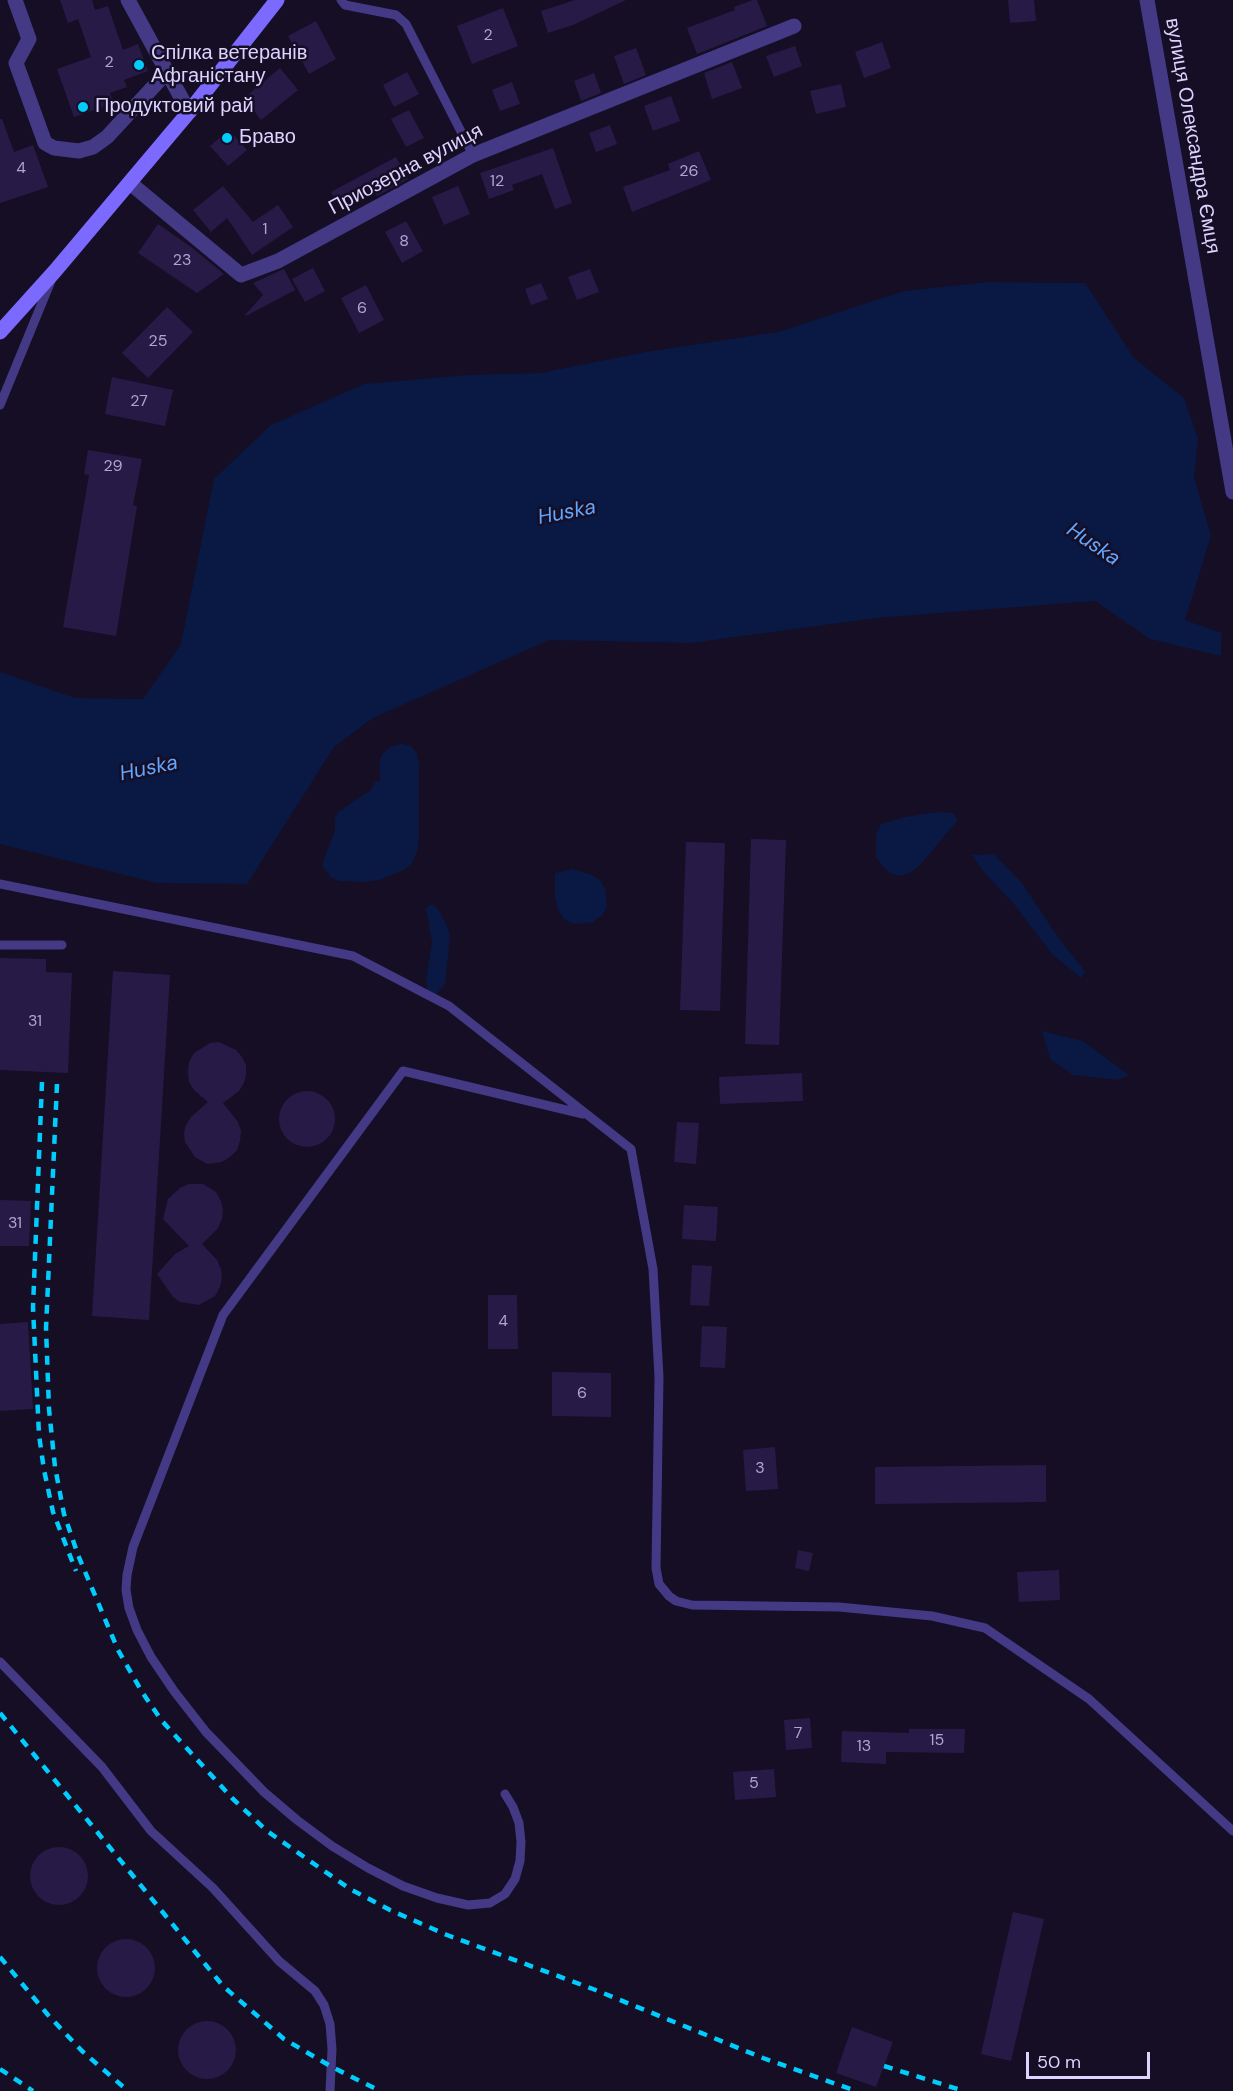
<!DOCTYPE html>
<meta charset="utf-8">
<style>
body{margin:0}
#map{position:relative;width:1233px;height:2091px;overflow:hidden;background:#150e25;font-family:"DM Sans",sans-serif}
canvas{display:block}
.scale{position:absolute;left:1026px;top:2052px;width:124px;height:27px;box-sizing:border-box;border:3px solid #dcd3ff;border-top:0;padding-left:8px;font-size:18px;line-height:21px;white-space:nowrap;color:#dcd3ff;-webkit-text-stroke:4px #150e25;paint-order:stroke}
</style>
<div id="map">
<canvas width="1233" height="2091"></canvas>
<div class="scale">50 m</div>
</div>
<script>
const g = document.querySelector('canvas').getContext('2d');
g.lineJoin = 'round';
function fill(path, color) { g.fillStyle = color; g.fill(path, 'evenodd'); }
const poly = rows => new Path2D(rows.map(r => 'M' + r).join(''));
function trace(path, color, width, dash) { g.strokeStyle = color; g.lineWidth = width; g.lineCap = dash ? 'butt' : 'round'; g.setLineDash(dash || []); g.stroke(path); }
function drawText(font, color, halo, rows, align = 'center') {
  g.font = font + ' "DM Sans",sans-serif'; g.lineWidth = 5; g.setLineDash([]); g.textBaseline = 'middle'; g.strokeStyle = halo; g.fillStyle = color; for (const [text, x, y, turn = 0] of rows) {
    g.save(); g.translate(x, y); g.rotate((+turn || 0) * Math.PI / 180); g.textAlign = isNaN(turn) ? turn : align; if (halo) g.strokeText(text, 0, 0); g.fillText(text, 0, 0); g.restore();
  }
}
fill(poly([
 [988,282,1085,283,1134,358,1184,398,1198,439,1194,477,1211,536,1185,620,1221,633,1221,656,1150,639,1095,601,876,618,691,643,549,640,373,718,334,747,247,884,157,883,0,844,0,672,75,698,143,699,181,644,214,479,271,425,364,384,468,375,540,373,652,351,778,332,904,291],
 [402,744,411,746,417,753,419,766,419,839,417,852,412,863,404,870,379,880,364,882,339,881,331,877,323,867,323,861,335,831,335,818,338,812,371,790,375,782,380,780,380,759,384,752,392,746],
 [938,812,953,813,956,816,957,821,921,864,911,872,902,876,892,874,883,867,876,857,876,835,881,824,905,817],
 [994,854,1021,882,1060,940,1085,971,1081,978,1052,954,1013,903,982,870,972,855],
 [572,869,592,875,600,880,605,889,607,907,602,915,593,922,581,924,571,923,563,918,558,909,555,897,555,873],
 [429,905,434,905,439,910,448,928,450,938,445,983,436,995,431,994,427,989,426,980,432,942,426,909],
 [1042,1031,1083,1041,1129,1075,1119,1080,1073,1075,1050,1059]
]), '#091943');
fill(poly([
 [60,0,92,0,95,10,108,6,123,50,138,44,148,71,124,80,127,87,110,93,114,103,74,117,57,69,91,57,78,19,68,23],
 [575,0,626,0,573,25,548,33,541,11],
 [753,0,757,0,767,26,697,54,687,28,735,10,734,7],
 [1008,0,1034,0,1036,21,1010,23],
 [503,8,518,46,472,64,457,26],
 [316,21,336,59,309,74,288,36],
 [882,42,891,68,864,78,855,52],
 [795,46,802,66,774,77,766,56],
 [636,48,646,75,624,84,614,56],
 [732,62,742,88,712,99,704,73],
 [280,68,298,90,261,120,244,98],
 [407,72,419,94,394,107,383,85],
 [594,73,601,93,581,101,574,81],
 [512,82,520,104,500,111,492,90],
 [841,84,846,107,816,114,810,91],
 [671,96,680,121,653,131,644,106],
 [409,110,424,138,406,147,391,119],
 [0,119,2,119,14,152,33,145,48,187,0,203],
 [610,125,617,144,596,152,589,133],
 [229,130,247,150,228,166,210,146],
 [553,148,572,203,555,209,542,174,512,185,514,190,489,199,480,173],
 [699,151,711,180,632,212,623,187,670,170,668,164],
 [396,157,408,179,377,196,375,192,342,211,331,192],
 [223,186,253,222,278,205,293,227,252,255,227,218,211,232,193,210],
 [458,186,470,214,444,225,432,197],
 [406,221,423,251,402,263,385,232],
 [158,224,191,247,224,274,197,293,138,253],
 [313,268,325,291,305,302,292,279],
 [284,269,295,290,246,316,245,315,263,295,253,283],
 [590,269,599,292,577,300,568,277],
 [541,283,548,299,531,305,525,289],
 [366,285,384,320,359,333,341,298],
 [167,307,193,332,148,378,122,353],
 [112,377,173,390,165,426,105,414],
 [88,450,142,459,133,505,137,506,116,636,63,627,89,475,84,474],
 [751,839,786,840,779,1045,745,1044],
 [686,842,725,843,720,1011,680,1010],
 [0,958,46,959,46,972,72,973,68,1073,0,1070],
 [113,971,170,975,149,1320,92,1316],
 [219,1042,236,1050,242,1057,246,1065,246,1075,244,1083,239,1091,223,1103,238,1122,241,1131,240,1141,237,1150,230,1157,222,1162,207,1164,195,1157,185,1142,184,1133,186,1125,191,1117,208,1102,194,1090,189,1082,188,1072,189,1062,194,1053,210,1043],
 [802,1073,803,1101,720,1104,719,1077],
 '279 1119a28 28 0 1 1 56 0a28 28 0 1 1-56 0Z',
 [677,1122,699,1123,696,1164,674,1162],
 [189,1184,203,1184,216,1192,221,1201,223,1210,222,1219,218,1228,202,1244,217,1260,221,1269,222,1278,220,1287,215,1296,199,1305,180,1302,173,1297,157,1274,175,1254,189,1246,163,1219,168,1199,180,1188],
 [0,1200,31,1201,29,1246,0,1246],
 [684,1205,718,1207,716,1241,682,1239],
 [692,1265,712,1266,709,1306,690,1305],
 [488,1295,517,1295,518,1349,488,1349],
 [28,1322,33,1409,0,1411,0,1324],
 [702,1326,727,1327,725,1368,700,1367],
 [552,1372,611,1373,611,1417,552,1416],
 [775,1447,778,1489,746,1491,743,1450],
 [1046,1465,1046,1502,875,1504,875,1467],
 [798,1550,813,1553,809,1571,795,1568],
 [1059,1570,1060,1600,1019,1602,1017,1572],
 [810,1718,812,1748,786,1750,784,1720],
 [909,1729,965,1729,964,1753,886,1752,886,1764,841,1762,842,1731,909,1733],
 [774,1769,776,1797,735,1800,733,1772],
 '30 1876a29 29 0 1 1 58 0a29 29 0 1 1-58 0Z',
 [1013,1912,1044,1919,1011,2061,981,2054],
 '97 1968a29 29 0 1 1 58 0a29 29 0 1 1-58 0Z',
 '178 2050a29 29 0 1 1 58 0a29 29 0 1 1-58 0Z',
 [852,2027,893,2042,876,2087,836,2073]
]), '#281a46');
trace(poly([
 [341,0,345,5,396,15,406,24,473,155],
 [0,405,51,281],
 [0,884,353,956,449,1006,631,1149,653,1269,659,1377,656,1568,659,1584,669,1596,676,1601,692,1605,839,1607,932,1616,985,1628,1089,1699,1233,1831],
 [0,945,62,945],
 [0,1662,102,1767,151,1831,213,1888,279,1961,315,1991,324,2005,330,2024,332,2049,330,2091],
 [505,1794,513,1807,519,1823,521,1842,520,1861,515,1879,505,1894,490,1903,468,1905,437,1898,403,1886,368,1868,332,1846,297,1820,264,1792,206,1732,174,1691,151,1657,137,1630,129,1608,126,1590,127,1575,133,1547,223,1315,403,1071,583,1114]
]), '#433985', 9);
trace(poly([
 [15,0,29,39,16,63,45,143,54,148,79,151,93,147,107,137,167,72],
 [128,0,189,112],
 [1147,0,1233,492],
 [130,183,241,275,278,261,473,155,794,26]
]), '#433985', 15);
trace(poly([
 [0,332,55,271,189,112,277,0]
]), '#7c6aff', 15);
trace(poly([
 [42,1082,33,1307,39,1435,44,1470,53,1512,76,1571],
 [57,1084,46,1328,49,1409,55,1467,64,1514,78,1555,118,1650,142,1692,162,1721,232,1798,267,1831,350,1889,390,1910,447,1935,593,1989,763,2058,856,2091],
 [0,1713,223,1986,284,2039,332,2067,380,2091],
 [0,1957,48,2015,82,2051,128,2091],
 [884,2066,964,2091],
 [0,2069,33,2091]
]), '#00ccfe', 4.5, [9, 8]);
for (const [x, y, r, color] of [
 [139,65,6,"#00ccfe"],
 [83,107,6,"#00ccfe"],
 [227,138,6,"#00ccfe"]
]) { const dot = new Path2D(); dot.arc(x, y, r, 0, 2 * Math.PI); g.fillStyle = color; g.fill(dot); trace(dot, '#150e25', 2); }
drawText('16px', '#afa5d1', null, [
 ["2",488,36],
 ["2",109,63],
 ["4",21,169],
 ["26",689,172],
 ["12",497,182],
 ["1",265,230],
 ["8",404,242],
 ["23",182,261],
 ["6",362,309],
 ["25",158,342],
 ["27",139,402],
 ["29",113,467],
 ["31",35,1022],
 ["31",15,1224],
 ["4",503,1322],
 ["6",582,1394],
 ["3",760,1469],
 ["7",798,1734],
 ["15",937,1741],
 ["13",864,1747],
 ["5",754,1784]
]);
drawText('20px', '#dcd3ff', '#150e25', [
 ["Спілка ветеранів",151,54],
 ["Афганістану",151,77],
 ["Продуктовий рай",95,107],
 ["Браво",239,138]
], 'left');
drawText('20px', '#dcd3ff', '#150e25', [
 ["вулиця Олександра Ємця",1192,136,80],
 ["Приозерна вулиця",406,170,-28]
]);
drawText('italic 21px', '#61a6ff', '#150e25', [
 ["Huska",567,513,-11],
 ["Huska",1093,545,34],
 ["Huska",149,769,-12]
]);
</script>
